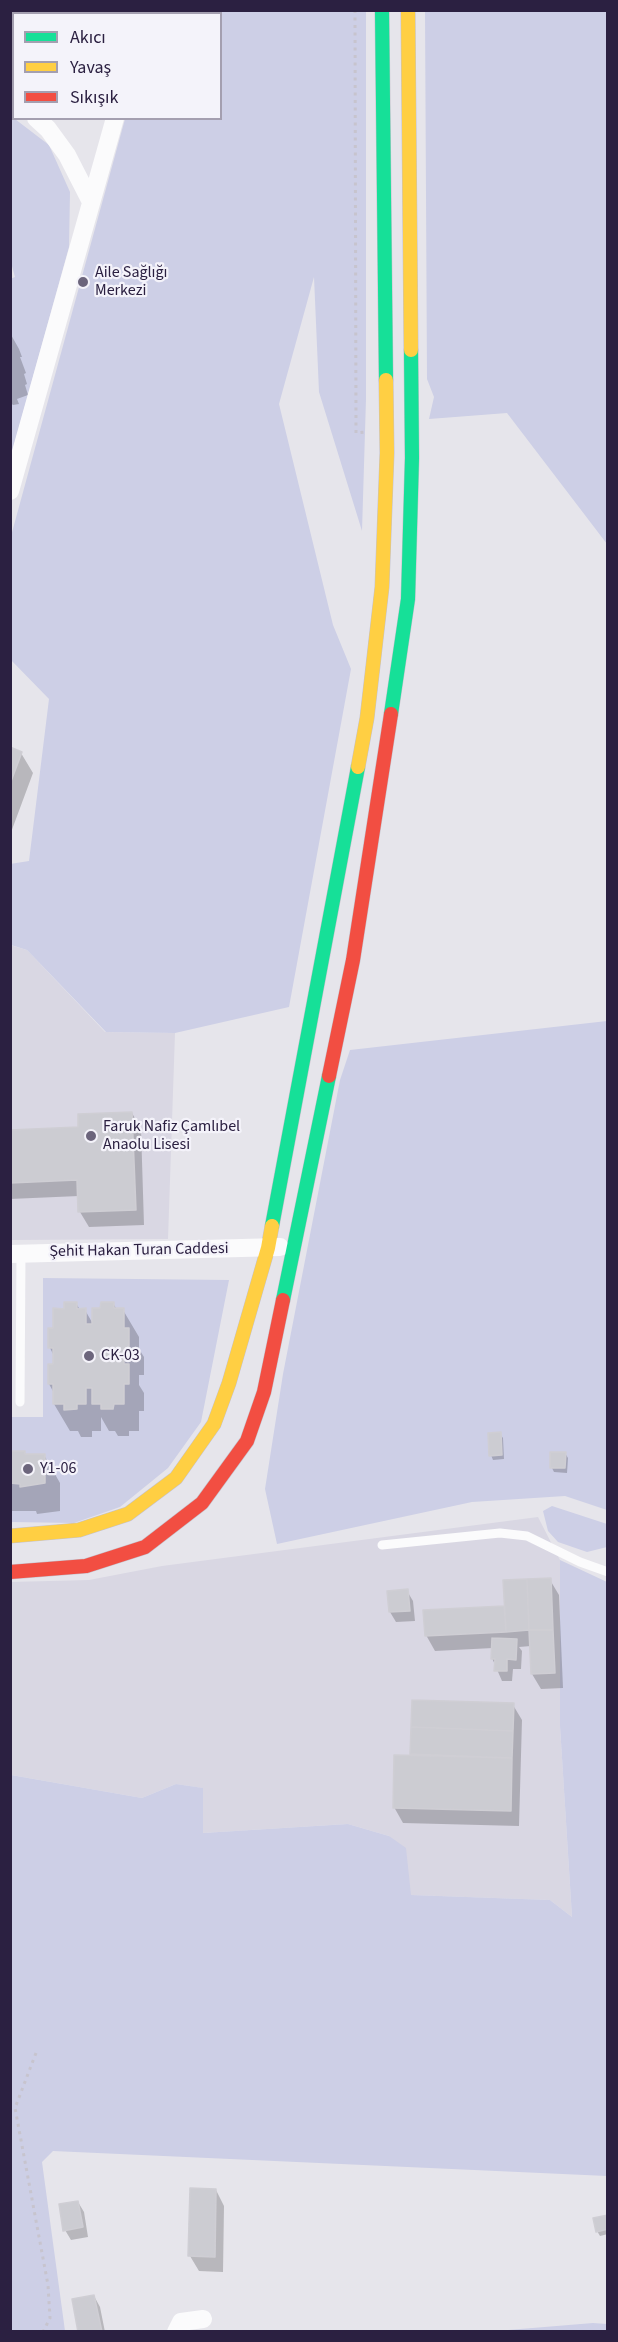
<!DOCTYPE html>
<meta charset="utf-8">
<style>
body{margin:0}
#map{position:relative;width:618px;height:2342px;overflow:hidden;background:#e6e5eb;font-family:"Source Sans 3",sans-serif}
canvas{display:block}
.frame{position:absolute;inset:0;border:12px solid #2b2041;pointer-events:none}
.legend{position:absolute;left:12px;top:12px;width:210px;height:108px;box-sizing:border-box;background:#f4f3fa;border:2px solid #a49fb0;margin:0;padding:8px 10px;list-style:none;font-size:18px;color:#2b2041}
.legend li{display:flex;align-items:center;gap:12px;height:30px}
.legend b{width:30px;border:2px solid #a49fb0}
</style>
<div id="map">
<canvas width="618" height="2342"></canvas>
<div class="frame"></div>
<ul class="legend">
<li><b style="height:8px;background:#16e098"></b>Akıcı</li>
<li><b style="height:8px;background:#ffcf43"></b>Yavaş</li>
<li><b style="height:8px;background:#f24e42"></b>Sıkışık</li>
</ul>
</div>
<script>
const g = document.querySelector('canvas').getContext('2d');
g.lineJoin = 'round';
function fill(path, color) { g.fillStyle = color; g.fill(path, 'evenodd'); }
const poly = rows => new Path2D(rows.map(r => 'M' + r).join(''));
function trace(path, color, width, dash) { g.strokeStyle = color; g.lineWidth = width; g.lineCap = dash ? 'butt' : 'round'; g.setLineDash(dash || []); g.stroke(path); }
function drawText(font, color, halo, rows, align = 'center') {
  g.font = font + ' "Source Sans 3",sans-serif'; g.lineWidth = 4.5; g.setLineDash([]); g.textBaseline = 'middle'; g.strokeStyle = halo; g.fillStyle = color; for (const [text, x, y, turn = 0] of rows) {
    g.save(); g.translate(x, y); g.rotate((+turn || 0) * Math.PI / 180); g.textAlign = isNaN(turn) ? turn : align; if (halo) g.strokeText(text, 0, 0); g.fillText(text, 0, 0); g.restore();
  }
}
fill(poly([
 [10,945,27,950,105,1032,175,1033,168,1239,11,1240],
 [538,1517,560,1560,560,1726,572,1917,550,1900,410,1895,389,1836,348,1824,203,1833,202,1788,176,1784,142,1798,11,1775,10,1582,89,1580,162,1566]
]), '#d9d7e3');
fill(poly([
 [11,11,132,11,131,14,14,14,13,83,11,82],
 [154,11,366,11,366,399,362,531,319,392,314,277,279,404,333,625,351,669,289,1007,175,1033,106,1032,27,950,11,945,10,864,29,861,49,699,11,660,11,536,125,119,220,118,220,14,154,13],
 [425,11,607,11,607,544,507,413,429,419,434,397,427,379],
 [11,116,49,145,70,192,69,247,11,456,10,279,15,277,10,259],
 [607,1021,607,1510,565,1496,472,1502,277,1544,265,1489,283,1374,340,1080,350,1050],
 [43,1278,229,1280,201,1422,168,1468,120,1507,74,1523,11,1522,11,1417,43,1417],
 [552,1506,607,1524,607,1547,587,1552,558,1542,548,1531,543,1511],
 [560,1560,607,1582,607,2176,53,2151,42,2162,65,2331,11,2331,11,1775,142,1798,176,1784,203,1788,203,1833,348,1824,389,1836,406,1848,411,1895,550,1900,572,1917,560,1726],
 [593,2323,607,2324,607,2331,496,2331]
]), '#cdcfe6');
fill(poly([
 [10,333,19,349,22,357,20,357,26,373,24,374,27,384,25,385,28,395,17,399,19,404,13,405,10,402],
 [10,749,21,753,33,773,10,835],
 [132,1113,141,1129,144,1225,89,1227,80,1212,79,1196,10,1199,10,1131,80,1128],
 [76,1303,80,1310,85,1310,93,1324,102,1310,113,1303,117,1310,123,1310,139,1337,139,1349,144,1357,144,1375,139,1375,139,1385,144,1393,144,1411,139,1411,139,1431,129,1431,129,1436,118,1436,115,1431,109,1431,101,1417,101,1431,92,1431,92,1437,81,1437,78,1431,70,1431,54,1404,54,1393,49,1384,50,1366,54,1365,54,1356,50,1348,50,1330,54,1330,65,1310],
 [500,1434,503,1438,504,1459,493,1460,491,1455],
 [10,1452,26,1455,44,1455,60,1483,60,1511,37,1514,36,1511,10,1511],
 [565,1453,568,1458,567,1473,554,1472,552,1468],
 [550,1580,559,1595,563,1688,541,1689,532,1674,531,1646,519,1647,522,1651,521,1669,513,1669,512,1681,502,1681,492,1658,493,1648,435,1651,426,1635,425,1611,506,1607],
 [407,1591,413,1601,415,1621,396,1622,390,1612],
 [414,1701,513,1705,522,1720,519,1826,403,1823,394,1807,411,1756],
 [216,2190,224,2206,223,2272,199,2271,190,2256],
 [78,2202,84,2212,88,2237,71,2240,65,2230],
 [608,2216,608,2234,600,2236,597,2231],
 [94,2296,100,2307,105,2332,80,2332]
]), '#0003');
const building = poly([
 [10,747,22,752,10,784,10,747],
 [132,1112,136,1210,78,1212,77,1180,10,1183,10,1130,78,1127,78,1114,132,1112],
 [64,1302,77,1302,77,1309,86,1308,86,1324,92,1324,92,1308,100,1308,101,1302,114,1302,114,1308,124,1308,124,1328,129,1328,129,1348,124,1348,124,1364,129,1364,129,1384,124,1384,124,1404,114,1404,113,1409,101,1409,101,1404,92,1404,92,1388,86,1388,86,1404,77,1404,77,1409,64,1410,64,1404,53,1404,53,1384,48,1384,48,1364,53,1364,53,1348,48,1348,48,1328,53,1328,53,1308,64,1309,64,1302],
 [501,1432,502,1455,489,1456,488,1433,501,1432],
 [10,1451,25,1451,25,1454,45,1454,45,1483,20,1487,20,1484,10,1483,10,1451],
 [550,1452,566,1452,565,1468,550,1468,550,1452],
 [551,1578,553,1630,529,1630,527,1579,551,1578],
 [527,1579,529,1630,506,1632,503,1580,527,1579],
 [408,1589,410,1611,389,1612,387,1591,408,1589],
 [504,1606,506,1632,425,1636,423,1610,504,1606],
 [529,1630,553,1630,555,1673,531,1674,529,1630],
 [492,1638,517,1639,516,1660,507,1659,507,1671,494,1671,495,1659,491,1659,492,1638],
 [412,1700,514,1703,513,1731,411,1727,412,1700],
 [411,1727,513,1731,512,1758,410,1754,411,1727],
 [394,1755,512,1758,511,1811,393,1808,394,1755],
 [190,2188,216,2189,215,2257,188,2256,190,2188],
 [78,2201,83,2227,63,2231,59,2204,78,2201],
 [608,2215,608,2229,596,2232,593,2218,608,2215],
 [94,2295,102,2332,78,2332,72,2299,94,2295]
]);
fill(building, '#ccccd2');
trace(building, '#cfced4', 1.5);
const fast = poly([
 [382,10,386,380],
 [391,714,408,599,412,458,411,350],
 [272,1226,358,767],
 [283,1300,329,1076]
]);
const slow = poly([
 [408,10,411,350],
 [358,767,367,718,382,587,387,453,386,380],
 [10,1536,79,1530,128,1514,176,1478,214,1424,229,1383,268,1248,272,1226]
]);
const jam = poly([
 [329,1076,353,960,391,714],
 [10,1572,86,1566,145,1547,202,1503,247,1441,264,1392,283,1300]
]);
trace(fast, '#c4c1cb', 15);
trace(slow, '#c4c1cb', 15);
trace(jam, '#c4c1cb', 15);
trace(poly([
 [355,10,356,433,365,432],
 [36,2053,15,2108,48,2285,50,2318,43,2332]
]), '#c7c4ce', 3, [3, 4.5]);
trace(poly([
 [51,14,55,10],
 [10,35,14,34],
 [20,1402,21,1254],
 [382,1545,500,1533,527,1536,580,1562,608,1572]
]), '#fbfbfc', 9);
trace(poly([
 [145,14,146,10],
 [10,103,14,104],
 [36,118,48,129,67,155,91,202],
 [10,491,115,118],
 [10,1254,280,1247],
 [176,2332,181,2322,203,2319]
]), '#fbfbfc', 18);
trace(fast, '#16e098', 14);
trace(slow, '#ffcf43', 14);
trace(jam, '#f24e42', 14);
for (const [x, y, r, color] of [
 [83,282,6,"#6c657c"],
 [91,1136,6,"#6c657c"],
 [89,1356,6,"#6c657c"],
 [28,1469,6,"#6c657c"]
]) { const dot = new Path2D(); dot.arc(x, y, r, 0, 2 * Math.PI); g.fillStyle = color; g.fill(dot); trace(dot, '#f4f3fa', 2); }
drawText('16px', '#2b2041', '#f4f3fa', [
 ["Aile Sağlığı",95,273],
 ["Merkezi",95,291],
 ["Faruk Nafiz Çamlıbel",103,1127],
 ["Anaolu Lisesi",103,1145],
 ["CK-03",101,1356],
 ["Y1-06",40,1469]
], 'left');
drawText('16px', '#2b2041', '#f4f3fa', [
 ["Şehit Hakan Turan Caddesi",139,1251,-1]
]);
</script>
